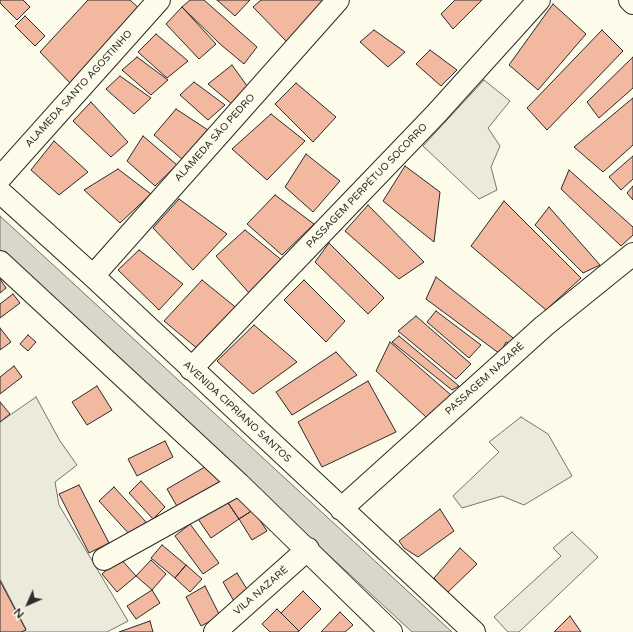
<!DOCTYPE html>
<meta charset="utf-8">
<style>
body{margin:0}
#map{position:relative;width:633px;height:632px;overflow:hidden;background:#fdfbea;font-family:"Varela Round",sans-serif}
canvas{display:block}
.north{position:absolute;left:8px;top:584px;width:40px;height:40px;-webkit-text-stroke:3px #fdfbea;paint-order:stroke;rotate:225deg;font-size:11px;font-weight:700;line-height:16px;text-align:center;color:#2b2b2b}
.north::after{content:'';display:block;margin:auto;width:14px;height:18px;background:#2b2b2b;clip-path:polygon(50% 0,100% 100%,50% 72%,0 100%)}
</style>
<div id="map">
<canvas width="633" height="632"></canvas>
<div class="north">N</div>
</div>
<script>
const g = document.querySelector('canvas').getContext('2d');
g.lineJoin = 'round';
function fill(path, color) { g.fillStyle = color; g.fill(path, 'evenodd'); }
const poly = rows => new Path2D(rows.map(r => 'M' + r).join(''));
function trace(path, color, width, dash) { g.strokeStyle = color; g.lineWidth = width; g.lineCap = dash ? 'butt' : 'round'; g.setLineDash(dash || []); g.stroke(path); }
function drawText(font, color, halo, rows, align = 'center') {
  g.font = font + ' "Varela Round",sans-serif'; g.lineWidth = 3; g.setLineDash([]); g.textBaseline = 'middle'; g.strokeStyle = halo; g.fillStyle = color; for (const [text, x, y, turn = 0] of rows) {
    g.save(); g.translate(x, y); g.rotate((+turn || 0) * Math.PI / 180); g.textAlign = isNaN(turn) ? turn : align; if (halo) g.strokeText(text, 0, 0); g.fillText(text, 0, 0); g.restore();
  }
}
const green = poly([
 [484,80,510,101,488,128,500,146,491,167,497,190,479,199,423,146,484,80],
 [36,397,60,441,77,465,55,482,59,505,128,621,107,632,20,632,26,629,0,579,0,422,36,397],
 [521,417,548,434,572,476,524,505,502,496,462,508,453,496,499,452,489,442,521,417],
 [572,532,598,557,519,632,508,632,494,617,561,556,553,548,572,532]
]);
fill(green, '#ecebdb');
trace(green, '#74746e', 1);
const water = poly([
 [0,216,452,632,412,632,0,251,0,216]
]);
fill(water, '#d8d7c9');
trace(water, '#74746e', 1);
const building = poly([
 [0,0,23,0,30,7,17,20,0,3,0,0],
 [88,0,130,0,142,11,71,84,40,52,88,0],
 [190,0,204,0,257,47,244,64,220,44,182,7,190,0],
 [217,0,250,0,235,16,217,0],
 [261,0,329,0,288,43,253,7,261,0],
 [455,0,482,0,453,29,441,14,455,0],
 [553,4,586,34,538,90,509,65,553,4],
 [182,7,216,44,199,59,166,24,182,7],
 [25,16,45,36,35,46,15,26,25,16],
 [374,30,405,52,388,67,360,42,374,30],
 [602,30,623,51,547,130,527,108,602,30],
 [156,34,188,61,167,78,138,52,156,34],
 [430,50,457,70,441,86,416,64,430,50],
 [137,57,168,80,151,95,122,70,137,57],
 [633,57,633,88,599,118,587,102,633,57],
 [232,65,250,90,233,105,208,84,232,65],
 [120,76,151,98,134,114,106,89,120,76],
 [194,82,225,105,208,120,180,95,194,82],
 [296,83,336,117,313,142,275,104,296,83],
 [633,98,633,145,603,172,574,147,633,98],
 [91,102,128,142,111,157,73,121,91,102],
 [176,109,208,130,183,160,154,135,176,109],
 [271,114,305,141,267,180,232,149,271,114],
 [143,136,177,165,155,186,127,161,143,136],
 [54,141,88,172,59,195,31,170,54,141],
 [306,154,340,181,313,212,285,187,306,154],
 [633,156,633,179,621,190,609,177,633,156],
 [405,166,440,192,434,242,383,201,405,166],
 [118,169,151,194,120,223,84,190,118,169],
 [569,170,633,227,633,235,621,246,561,189,569,170],
 [633,186,633,200,627,193,633,186],
 [275,195,314,224,282,255,247,224,275,195],
 [179,199,227,234,193,270,153,228,179,199],
 [504,201,581,278,546,310,471,246,504,201],
 [368,205,424,262,399,279,345,231,368,205],
 [549,207,600,265,583,273,535,225,549,207],
 [245,230,284,262,250,294,216,256,245,230],
 [329,243,384,298,368,314,315,262,329,243],
 [139,250,183,284,159,310,118,270,139,250],
 [436,277,517,341,511,345,506,342,500,354,426,299,436,277],
 [0,279,6,288,0,293,0,279],
 [202,280,239,310,199,350,164,321,202,280],
 [304,280,345,321,326,342,284,300,304,280],
 [13,294,20,303,0,318,0,304,13,294],
 [436,311,481,345,469,358,427,322,436,311],
 [416,316,471,364,456,379,398,331,416,316],
 [254,325,297,362,253,394,217,361,254,325],
 [0,328,11,342,0,350,0,328],
 [28,335,36,342,28,351,20,344,28,335],
 [399,336,459,386,452,390,392,342,399,336],
 [390,342,451,395,426,417,376,371,390,342],
 [336,352,357,375,292,415,276,392,336,352],
 [14,366,22,377,0,394,0,377,14,366],
 [368,381,396,432,322,467,298,422,368,381],
 [97,386,112,410,87,425,72,402,97,386],
 [0,402,10,414,0,422,0,402],
 [165,441,173,457,137,476,128,459,165,441],
 [210,464,222,482,178,508,167,489,210,464],
 [141,481,165,507,153,519,129,493,141,481],
 [79,485,109,543,89,553,59,494,79,485],
 [114,487,146,522,131,536,99,501,114,487],
 [240,491,253,510,239,519,226,500,240,491],
 [226,500,239,519,211,538,198,519,226,500],
 [440,509,454,531,418,557,404,548,399,541,440,509],
 [253,510,267,531,252,540,239,519,253,510],
 [190,524,219,563,203,574,175,536,190,524],
 [162,545,186,565,175,578,151,558,162,545],
 [460,548,477,564,446,594,434,578,460,548],
 [120,558,136,576,117,592,102,574,120,558],
 [151,560,166,574,152,590,136,576,151,560],
 [186,565,202,579,190,592,175,578,186,565],
 [237,573,250,594,235,603,223,582,237,573],
 [0,581,26,630,21,632,0,632,0,581],
 [205,586,220,616,201,626,186,597,205,586],
 [152,590,160,603,136,619,127,606,152,590],
 [303,591,321,609,299,631,281,613,303,591],
 [277,609,299,631,298,632,270,632,262,624,277,609],
 [340,612,353,625,345,632,321,632,340,612],
 [570,616,581,632,554,632,570,616],
 [150,621,153,632,119,632,150,621]
]);
fill(building, '#f2b8a0');
trace(building, '#2b2b2b', 1);
const minor = poly([
 [630,0,633,3],
 [0,178,159,0],
 [0,192,93,276,474,632],
 [0,262,239,484,391,632],
 [93,276,338,0],
 [191,369,436,114,539,0],
 [341,509,544,326,633,254],
 [104,559,239,484],
 [215,632,308,549]
]);
trace(minor, '#2b2b2b', 24);
trace(minor, '#fdfbea', 22);
drawText('10px', '#2b2b2b', '#fdfbea', [
 ["ALAMEDA SANTO AGOSTINHO",79,89,-48],
 ["ALAMEDA SÃO PEDRO",215,138,-48],
 ["PASSAGEM PERPÉTUO SOCORRO",367,186,-46],
 ["PASSAGEM NAZARÉ",485,379,-42],
 ["AVENIDA CIPRIANO SANTOS",237,412,43],
 ["VILA NAZARÉ",261,591,-41]
]);
</script>
